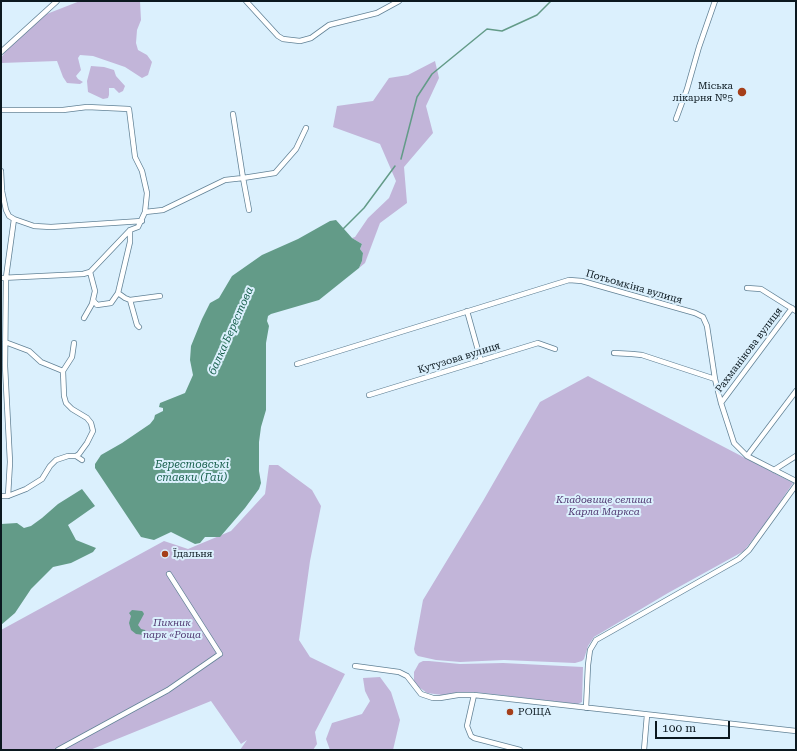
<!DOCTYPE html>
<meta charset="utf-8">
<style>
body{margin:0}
#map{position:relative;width:797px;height:751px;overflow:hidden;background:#dbf0fd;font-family:"Roboto Serif",serif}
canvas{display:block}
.frame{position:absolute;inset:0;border:2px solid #0b181f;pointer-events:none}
.scale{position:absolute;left:655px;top:721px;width:75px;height:18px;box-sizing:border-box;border:2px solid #0b181f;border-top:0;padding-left:5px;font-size:12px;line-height:14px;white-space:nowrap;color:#0b181f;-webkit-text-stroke:3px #dbf0fd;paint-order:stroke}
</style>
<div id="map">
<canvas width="797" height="751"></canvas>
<div class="frame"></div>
<div class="scale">100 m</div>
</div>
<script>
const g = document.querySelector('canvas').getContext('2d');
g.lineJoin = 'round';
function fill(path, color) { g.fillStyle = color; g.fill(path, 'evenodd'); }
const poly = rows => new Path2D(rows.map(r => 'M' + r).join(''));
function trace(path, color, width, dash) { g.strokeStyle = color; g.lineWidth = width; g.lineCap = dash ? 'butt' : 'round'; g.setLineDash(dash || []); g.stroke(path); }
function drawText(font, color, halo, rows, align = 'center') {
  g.font = font + ' "Roboto Serif",serif'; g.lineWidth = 4; g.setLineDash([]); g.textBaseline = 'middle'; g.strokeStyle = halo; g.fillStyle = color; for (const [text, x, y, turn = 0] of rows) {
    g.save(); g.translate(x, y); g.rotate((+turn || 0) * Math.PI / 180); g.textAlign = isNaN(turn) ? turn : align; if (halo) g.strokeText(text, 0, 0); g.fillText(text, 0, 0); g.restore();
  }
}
fill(poly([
 [80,1,140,1,141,20,137,30,136,43,138,50,147,55,152,62,148,75,142,78,125,67,93,56,80,55,78,58,81,70,76,76,78,79,83,82,80,84,67,83,63,77,57,61,1,63,1,58,17,35,39,17],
 [435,61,439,78,426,106,433,133,404,167,407,203,380,223,365,263,359,268,362,261,363,253,360,249,362,244,352,238,355,237,368,218,389,198,396,181,380,144,333,127,337,106,373,101,389,78,408,75],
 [91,66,104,67,114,70,116,76,125,86,123,91,119,93,114,88,109,88,109,95,108,98,103,99,88,92,87,81],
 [588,376,793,483,768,520,744,551,668,593,594,637,588,646,584,659,582,661,575,663,504,660,460,662,436,660,418,656,415,653,414,649,423,600,483,501,540,402],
 [269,465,278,465,312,490,321,506,310,561,299,640,310,657,345,674,315,732,317,744,313,750,240,750,247,740,241,744,211,701,90,750,1,750,1,630,164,541,188,549,231,531,265,494],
 [423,661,429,661,460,664,503,663,583,667,582,702,578,704,474,692,459,692,442,695,427,693,416,685,414,681,414,672,419,663],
 [380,677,391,692,400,720,393,750,330,750,326,739,332,723,362,714,370,701,365,691,363,678]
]), '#c2b5d9');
fill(poly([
 [336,220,352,238,362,244,360,249,363,253,362,261,359,268,319,300,271,314,268,316,267,321,269,326,266,343,266,410,261,427,259,442,259,471,261,483,259,489,245,508,220,537,205,537,200,543,195,544,171,532,154,540,141,537,95,468,95,464,101,455,122,443,150,424,154,419,155,415,163,411,163,408,159,407,160,403,185,393,193,375,190,360,191,346,202,319,210,303,219,298,232,276,262,255,298,239,330,221],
 [82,489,95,506,68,525,76,540,96,548,93,552,71,563,53,567,31,589,15,613,1,625,1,524,17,523,24,528,31,526,42,518,58,504],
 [132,610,142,611,143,612,144,614,138,625,141,629,145,630,146,632,144,635,136,634,131,630,129,623,131,616,129,613]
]), '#639b88');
trace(poly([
 [401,159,417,97,432,74,487,29,502,31,537,15,551,1],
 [343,229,364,208,395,166]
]), '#639b88', 1.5);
const street = poly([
 [246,1,278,36,283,39,300,41,311,38,329,25,377,13,399,1],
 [1,52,57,1],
 [1,110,63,110,87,107,129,109,135,157,142,171,147,193,145,212,138,227,130,230,90,272,83,274,1,278],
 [676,119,687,89,699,47,715,1],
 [1,171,2,191,6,210,9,216,14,219,6,277,5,366,10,462,8,496],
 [249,210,243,178,275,173,296,149,306,128],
 [145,212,163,210,225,180,243,178,233,114],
 [14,219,34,226,51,227,142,221],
 [747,288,761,289,796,311],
 [118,293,130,242,130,230],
 [93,300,97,305,111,303,118,293,125,298,130,300,160,296],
 [130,300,137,325,139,327],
 [467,311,481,361],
 [84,318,92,304,95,291,90,272],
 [5,342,29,351,41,362,63,371,72,357,74,343],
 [614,353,632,354,642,355,715,379],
 [297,364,569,280,582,281,695,313,703,317,707,326,715,379,721,403,734,443,747,456,796,481],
 [63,371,64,396,66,403,72,409,87,418,91,423,93,431,87,443,79,454,76,456],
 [369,395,538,343,555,349],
 [721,403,792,308],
 [747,456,796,391],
 [774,470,796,456],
 [1,496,8,496,26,489,42,479,50,466,56,460,68,456,76,456,82,460],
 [355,666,399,672,407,676,421,694,433,698,440,698,458,695,474,695,796,731],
 [474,695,467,726,471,736,474,738,520,750],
 [586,708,588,665,590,650,596,640,739,559,749,550,796,485],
 [58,750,168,690,220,654,169,574],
 [644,750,647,715]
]);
trace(street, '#628296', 6);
trace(street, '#fff', 4.5);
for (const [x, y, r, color] of [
 [742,92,5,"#a53f1a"],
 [165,554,4,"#a53f1a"],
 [510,712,4,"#a53f1a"]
]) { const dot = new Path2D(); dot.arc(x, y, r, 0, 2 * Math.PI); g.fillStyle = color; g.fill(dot); trace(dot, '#dbf0fd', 1.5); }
drawText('10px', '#0b181f', '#dbf0fd', [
 ["Міська",733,86,"right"],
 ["лікарня №5",733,98,"right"],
 ["Їдальня",173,554],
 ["РОЩА",518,712]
], 'left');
drawText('10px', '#0b181f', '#dbf0fd', [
 ["Потьомкіна вулиця",634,287,16],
 ["Рахманінова вулиця",749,350,-53],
 ["Кутузова вулиця",459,358,-17]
]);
drawText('italic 10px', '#4e366f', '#dbf0fd', [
 ["Кладовище селища",604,500],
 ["Карла Маркса",604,512],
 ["Пикник",172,623],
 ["парк «Роща",172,635]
]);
drawText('italic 11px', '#1b624f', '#dbf0fd', [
 ["балка Берестова",231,331,-66],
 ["Берестовські",192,465],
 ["ставки (Гай)",192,478]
]);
</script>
